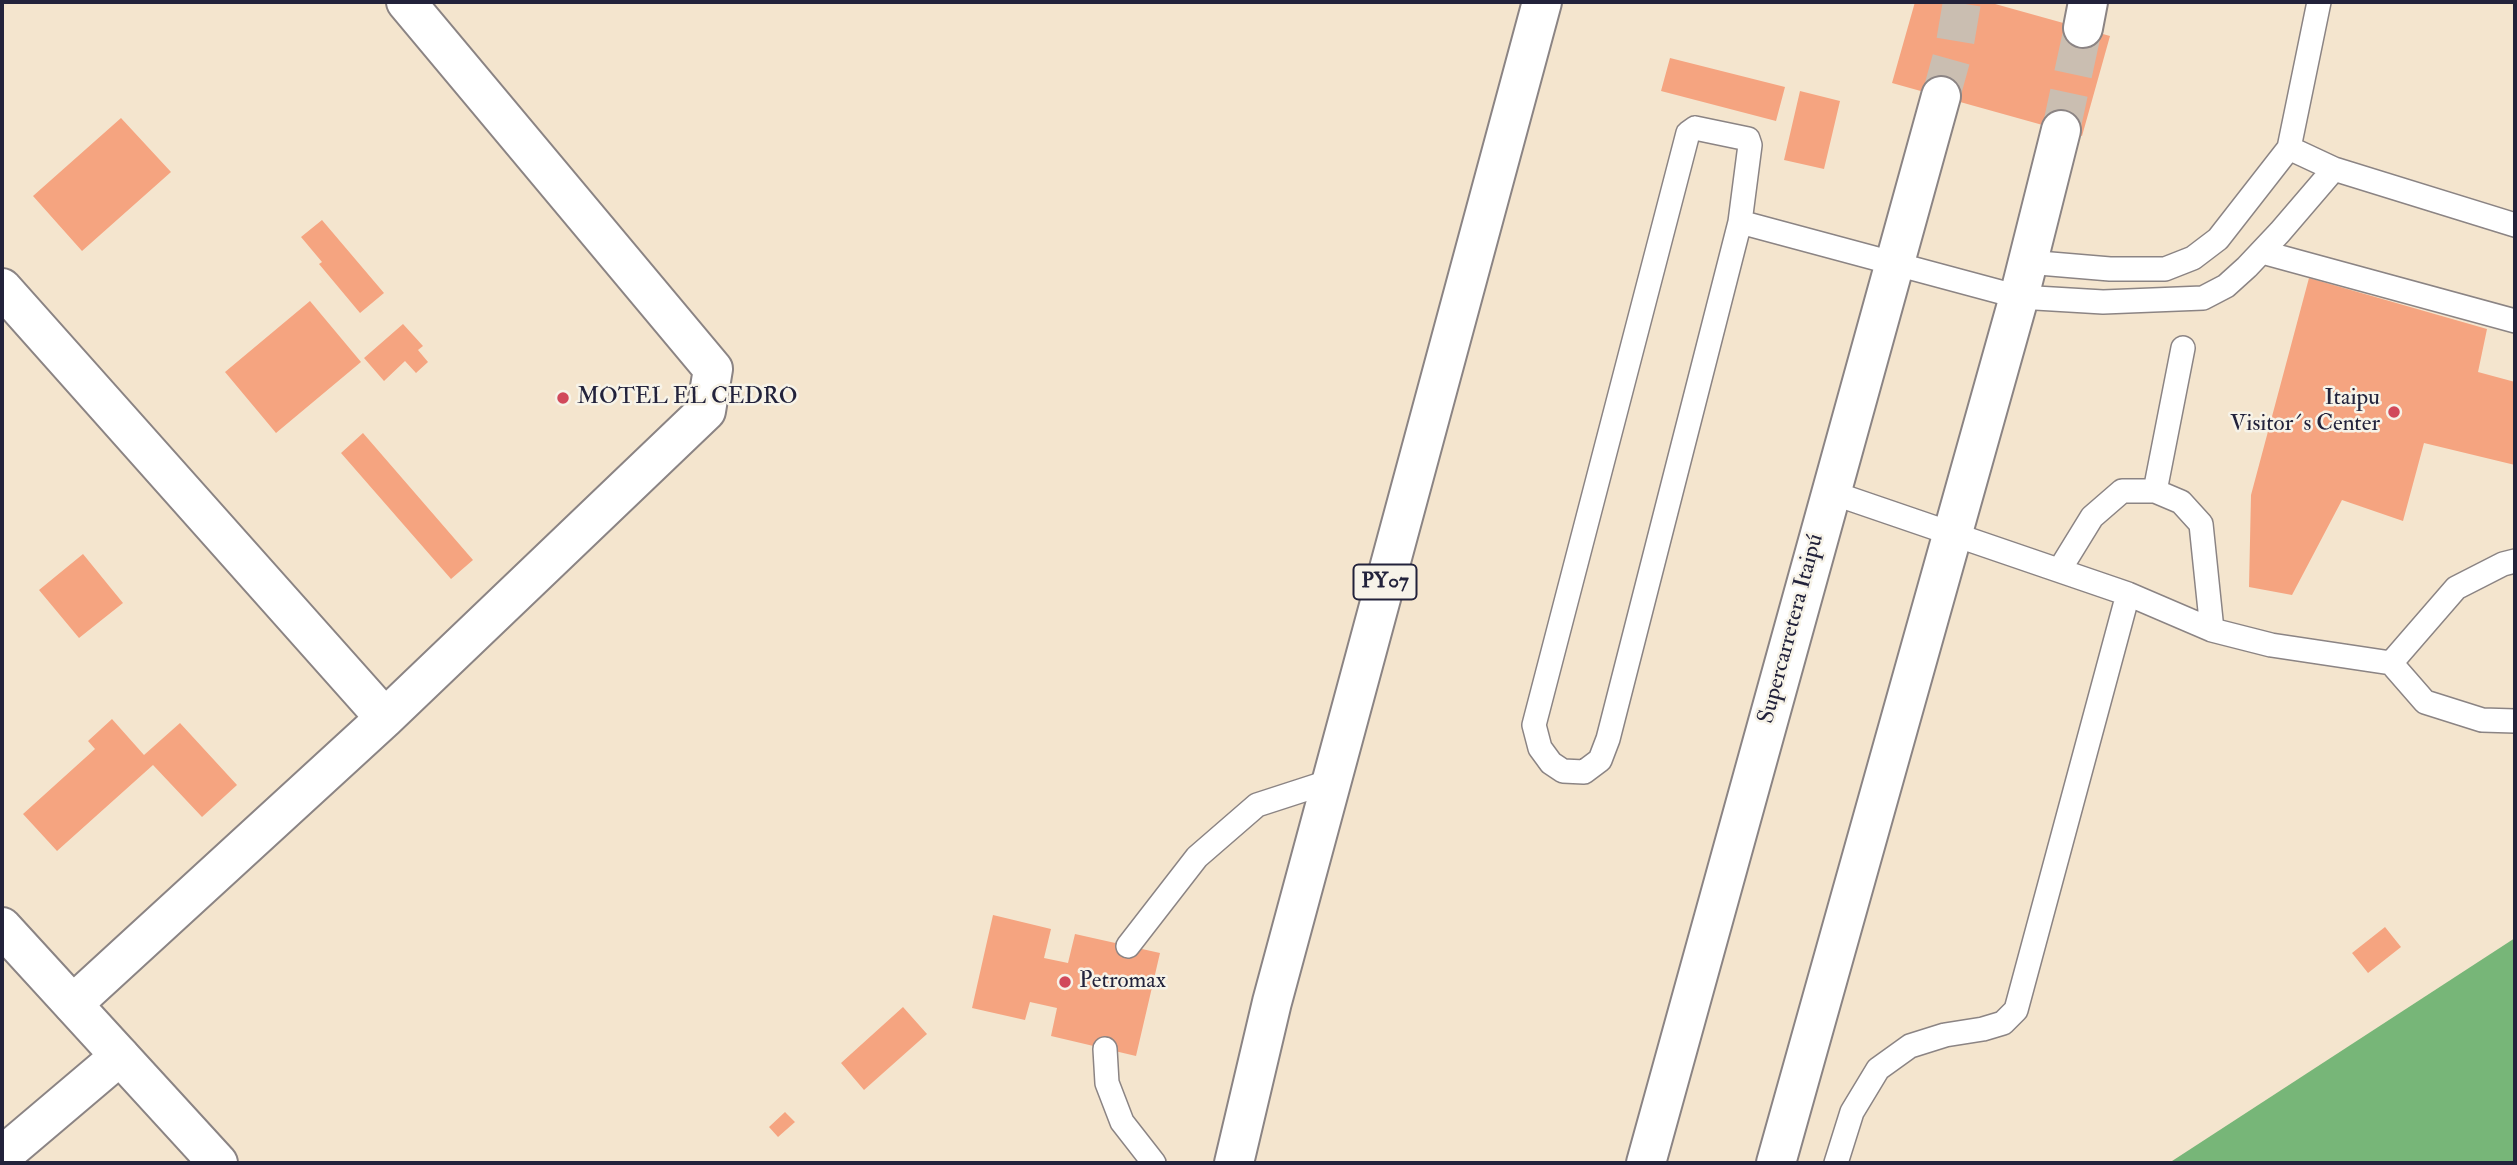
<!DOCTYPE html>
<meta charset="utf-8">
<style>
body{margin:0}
#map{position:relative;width:2517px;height:1165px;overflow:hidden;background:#f4e5ce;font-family:"IM FELL Double Pica",serif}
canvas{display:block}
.frame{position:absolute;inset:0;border:4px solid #22223b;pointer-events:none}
</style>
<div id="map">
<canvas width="2517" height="1165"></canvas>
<div class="frame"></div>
</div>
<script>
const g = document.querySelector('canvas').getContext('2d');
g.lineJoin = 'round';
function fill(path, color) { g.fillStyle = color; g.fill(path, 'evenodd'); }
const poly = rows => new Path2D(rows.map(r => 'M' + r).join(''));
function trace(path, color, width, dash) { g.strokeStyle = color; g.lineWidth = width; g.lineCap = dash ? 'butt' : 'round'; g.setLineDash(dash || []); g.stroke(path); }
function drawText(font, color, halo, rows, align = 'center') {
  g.font = font + ' "IM FELL Double Pica",serif'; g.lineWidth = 5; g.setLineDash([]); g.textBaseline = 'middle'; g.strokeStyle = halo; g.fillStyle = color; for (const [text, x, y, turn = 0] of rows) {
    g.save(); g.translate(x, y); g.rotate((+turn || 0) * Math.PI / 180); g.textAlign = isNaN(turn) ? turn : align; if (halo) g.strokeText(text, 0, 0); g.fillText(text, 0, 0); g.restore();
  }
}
fill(poly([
 [2515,938,2515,1163,2169,1163]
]), '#77b678');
fill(poly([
 [1915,2,1988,2,2110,36,2082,136,1892,83],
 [1670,58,1785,87,1776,121,1661,91],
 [1800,91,1840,101,1824,169,1784,160],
 [121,118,171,172,82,251,33,196],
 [322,220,384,293,360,313,319,264,322,262,301,237],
 [2309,278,2487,329,2478,372,2515,382,2515,465,2424,443,2403,521,2342,500,2292,595,2249,587,2251,495],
 [310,301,361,362,276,433,225,372],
 [403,324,423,346,418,350,428,362,416,373,405,361,384,381,364,358],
 [363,433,473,560,451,579,341,453],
 [83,554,123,603,79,638,39,590],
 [112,719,144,755,180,723,237,785,202,817,153,765,57,851,23,814,95,749,88,741],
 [993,915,1051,929,1044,958,1068,963,1075,934,1160,953,1136,1056,1051,1036,1057,1008,1030,1002,1025,1020,972,1008],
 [2385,927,2401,947,2368,973,2352,953],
 [903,1007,927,1034,864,1090,841,1063],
 [785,1112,795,1122,778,1137,769,1127]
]), '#f5a480');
trace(poly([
 [1941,96,1954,49,1962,2],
 [2061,130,2083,28]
]), '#cabeb1', 38, [38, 19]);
const service = poly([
 [1695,128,1748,139,1750,145,1740,222,1608,739,1600,760,1584,772,1563,771,1551,763,1540,748,1534,725,1688,133,1695,128],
 [2289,148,2334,169,2515,225],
 [1740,222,2019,297,2103,302,2203,298,2226,286,2247,267,2280,232,2334,169],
 [2262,252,2515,321],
 [2027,262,2110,269,2165,269,2193,258,2218,239,2289,148,2319,2],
 [2155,491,2183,348],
 [1830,492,2128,594,2212,630,2271,645,2391,663,2425,702,2482,720,2515,721],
 [2060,569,2092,517,2122,491,2155,491,2181,502,2201,524,2212,630],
 [2391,663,2456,588,2503,564,2515,561],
 [1128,946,1197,857,1257,805,1331,781],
 [1105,1049,1107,1083,1122,1122,1154,1163],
 [1836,1163,1852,1112,1878,1069,1910,1046,1945,1035,1983,1029,2003,1023,2016,1010,2128,594]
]);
const minor = poly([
 [2,288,385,718],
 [73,1004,385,718,706,411,713,369,406,2],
 [2,1156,120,1056]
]);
const tertiary = poly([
 [2083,28,2088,2],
 [2,927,218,1163],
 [1646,1163,1941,96],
 [1776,1163,2019,297,2061,130]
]);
const trunk = poly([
 [1234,1163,1272,1002,1542,2]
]);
trace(service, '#8b8484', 26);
trace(minor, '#8b8484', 42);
trace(tertiary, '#8b8484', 42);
trace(trunk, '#8b8484', 42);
trace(service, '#fff', 23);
trace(minor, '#fff', 38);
trace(tertiary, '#fff', 38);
trace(trunk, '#fff', 38);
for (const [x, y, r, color] of [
 [563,398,7,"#d1495b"],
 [2394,412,7,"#d1495b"],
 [1065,982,7,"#d1495b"]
]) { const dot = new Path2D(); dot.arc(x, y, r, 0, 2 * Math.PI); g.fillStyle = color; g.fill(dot); trace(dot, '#f7f3e8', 2.5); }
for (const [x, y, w] of [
 [1385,582,63]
]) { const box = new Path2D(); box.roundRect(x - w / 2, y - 17.5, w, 35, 5); g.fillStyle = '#f7f3e8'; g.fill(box); trace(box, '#22223b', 2); }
drawText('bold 21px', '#22223b', null, [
 ["PY07",1385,582]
]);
drawText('23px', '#22223b', '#f7f3e8', [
 ["MOTEL EL CEDRO",577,398],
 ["Itaipu",2380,399,"right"],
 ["Visitor´s Center",2380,425,"right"],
 ["Petromax",1079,982]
], 'left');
drawText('23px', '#22223b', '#f7f3e8', [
 ["Supercarretera Itaipú",1792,629,-75]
]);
</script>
